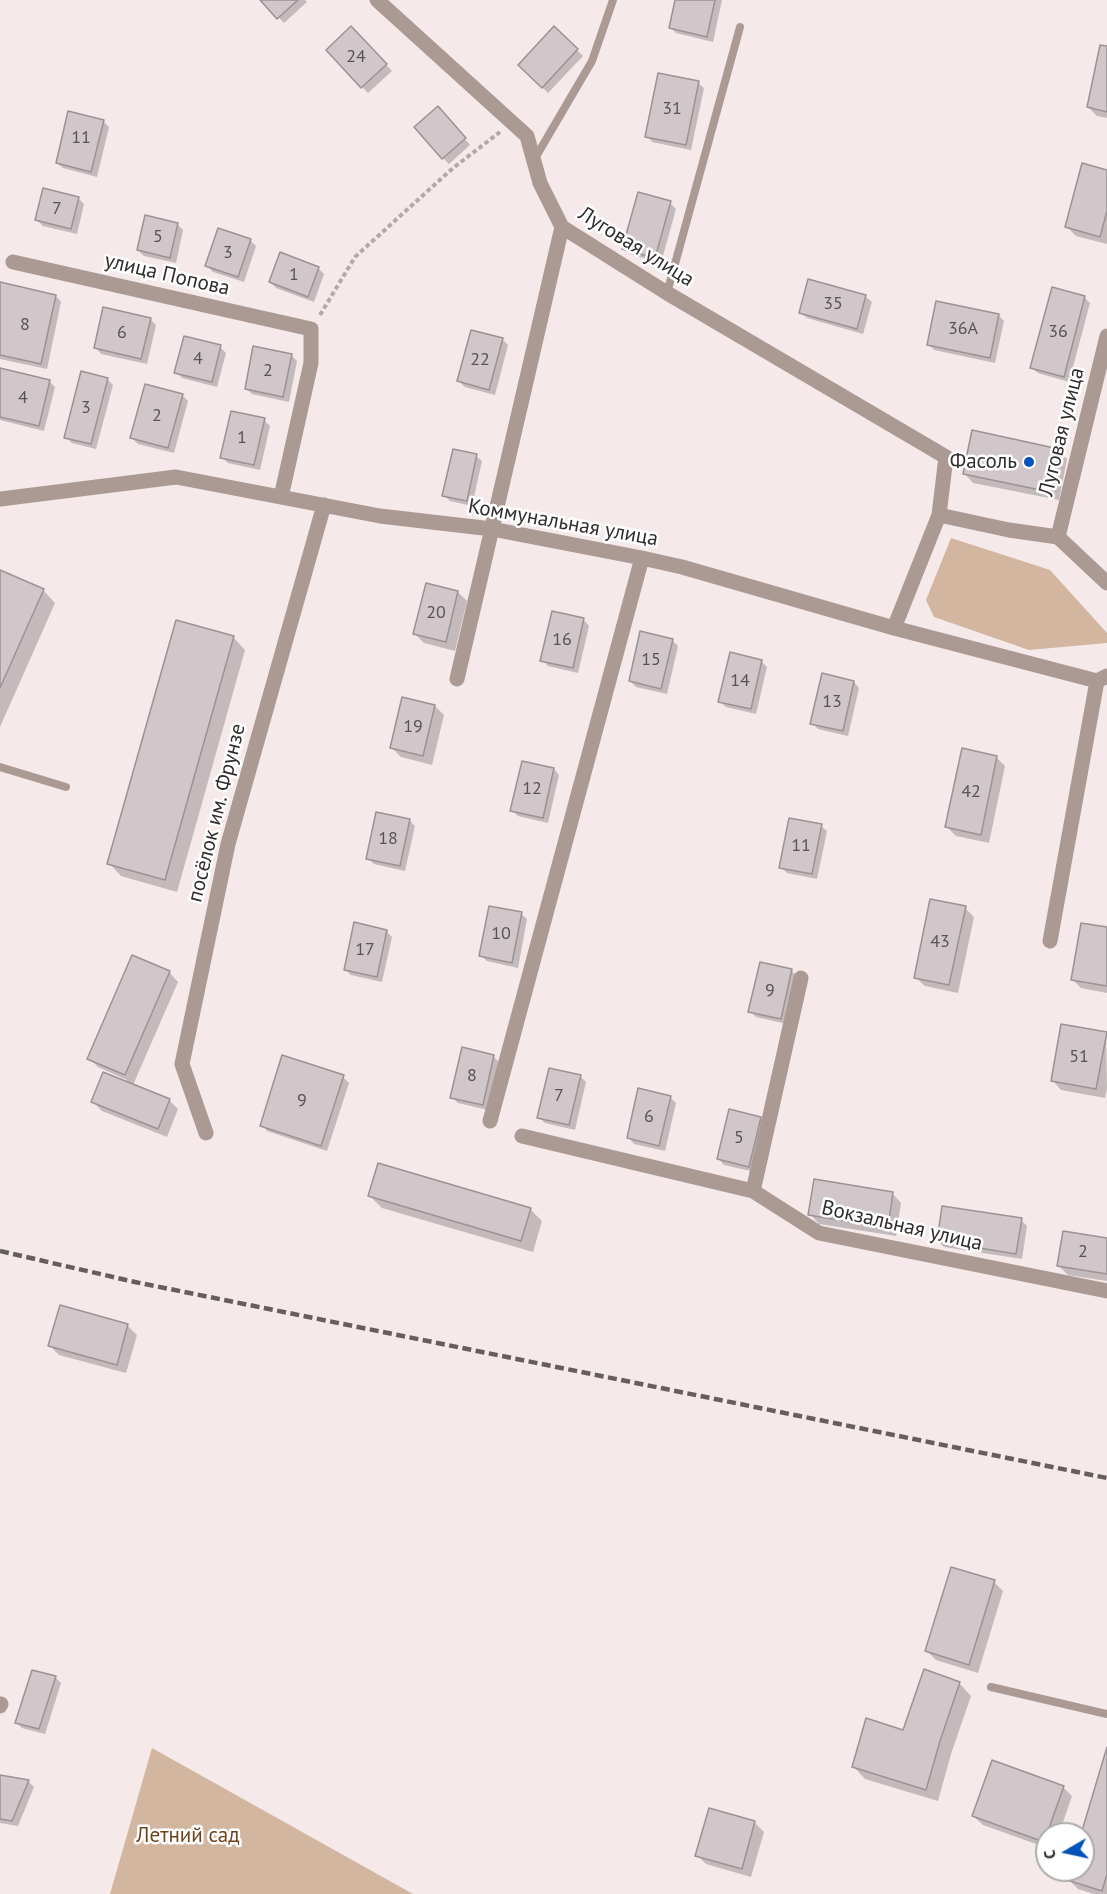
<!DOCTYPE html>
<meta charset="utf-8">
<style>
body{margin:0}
#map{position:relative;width:1107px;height:1894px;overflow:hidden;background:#f5e9ea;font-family:"PT Sans",sans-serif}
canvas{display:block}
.north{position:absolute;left:1035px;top:1822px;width:60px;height:60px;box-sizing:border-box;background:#fff;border:2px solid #adabab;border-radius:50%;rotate:261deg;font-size:16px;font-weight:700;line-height:24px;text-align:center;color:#312d2d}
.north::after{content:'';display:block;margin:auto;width:21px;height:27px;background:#0252bc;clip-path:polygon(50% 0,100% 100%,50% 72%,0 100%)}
</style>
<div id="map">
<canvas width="1107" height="1894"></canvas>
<div class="north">С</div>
</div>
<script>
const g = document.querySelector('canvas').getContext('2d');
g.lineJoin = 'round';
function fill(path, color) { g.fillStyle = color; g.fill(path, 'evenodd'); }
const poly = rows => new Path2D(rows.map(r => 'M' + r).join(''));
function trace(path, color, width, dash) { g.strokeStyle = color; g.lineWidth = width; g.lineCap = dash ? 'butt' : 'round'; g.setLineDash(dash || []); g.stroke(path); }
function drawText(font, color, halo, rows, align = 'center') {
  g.font = font + ' "PT Sans",sans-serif'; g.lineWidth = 5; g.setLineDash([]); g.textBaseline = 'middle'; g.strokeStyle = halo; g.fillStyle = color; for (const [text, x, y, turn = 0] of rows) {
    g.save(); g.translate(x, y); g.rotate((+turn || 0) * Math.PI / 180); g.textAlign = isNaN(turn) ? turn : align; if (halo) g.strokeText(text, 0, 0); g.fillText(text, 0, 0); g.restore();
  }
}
fill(poly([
 [951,538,1050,570,1107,633,1107,643,1029,650,934,617,926,600],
 [152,1748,413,1894,110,1894]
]), '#d2b69f');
fill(poly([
 [262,0,305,0,307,2,284,23],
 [676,0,722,0,713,42,676,33,670,27],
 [351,28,392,71,368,93,328,50],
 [554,28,583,56,548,93,520,65],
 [1107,48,1107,118,1097,116,1088,107],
 [698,83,704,88,691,150,652,142,647,136],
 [444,114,470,145,449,164,443,158],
 [103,121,109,127,97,177,63,168,57,163],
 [1107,172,1107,244,1076,236,1067,227],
 [78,198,84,204,77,234,43,226,37,220],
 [670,203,676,209,661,263,630,254,624,248],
 [178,225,183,230,176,263,144,256,138,250],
 [250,240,256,246,244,282,213,272,207,266],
 [318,268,324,274,314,302,276,288,270,282],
 [809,281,866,297,872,302,863,334,807,318,801,313],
 [0,284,56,296,61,302,47,369,0,359],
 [1084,297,1090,303,1069,382,1038,373,1032,368],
 [998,315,1004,321,995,363,934,350,929,344],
 [150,319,156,325,147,364,101,354,96,348],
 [502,339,508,345,495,395,465,387,459,381],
 [220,347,226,353,217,387,182,378,176,372],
 [291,355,297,361,289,402,252,394,246,388],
 [0,370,49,381,55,387,44,431,0,420],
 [107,379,113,385,96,449,72,443,66,437],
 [182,395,188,401,174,453,138,444,132,438],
 [264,420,270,426,260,470,228,463,222,457],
 [1058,450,1067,459,1059,500,973,483,964,473],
 [476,456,482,461,472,506,450,501,444,495],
 [0,572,43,590,55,603,0,727],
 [458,592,467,601,455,651,424,643,415,634],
 [584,620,589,626,578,673,548,666,542,660],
 [233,637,245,650,177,892,121,876,109,863],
 [672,640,678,646,667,694,636,687,630,681],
 [761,661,767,667,756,714,726,707,720,702],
 [854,682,859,688,848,736,818,729,812,723],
 [435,706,444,715,432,765,401,757,392,748],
 [996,757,1005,766,989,843,956,836,947,827],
 [554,769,559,775,548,823,518,816,512,810],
 [409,820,415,826,405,871,374,864,368,858],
 [821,826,827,831,817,879,787,873,781,867],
 [965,908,974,917,958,993,925,986,915,977],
 [521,914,527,919,518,968,487,961,481,956],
 [1107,929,1107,993,1081,988,1072,979],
 [386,931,392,937,382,982,351,975,345,969],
 [792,971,797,977,787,1024,756,1017,750,1011],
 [169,972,178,982,133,1085,169,1100,178,1109,167,1137,102,1111,93,1102,126,1083,127,1080,98,1067,89,1058],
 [1106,1034,1107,1088,1105,1098,1061,1090,1052,1080],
 [493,1056,499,1062,488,1110,458,1103,452,1097],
 [580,1076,586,1082,575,1130,545,1123,539,1117],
 [343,1077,349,1083,327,1151,267,1131,262,1125],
 [670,1097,676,1103,665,1151,634,1144,629,1138],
 [760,1118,766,1124,755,1172,724,1165,719,1159],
 [892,1193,901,1203,896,1236,819,1224,810,1214],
 [370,1196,530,1209,542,1221,533,1252,382,1208],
 [1021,1220,1027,1226,1022,1259,944,1247,938,1241],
 [1107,1239,1107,1281,1068,1275,1059,1266],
 [61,1307,128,1326,137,1335,126,1373,59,1355,50,1346],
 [994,1582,1003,1591,978,1673,936,1660,927,1651],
 [55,1677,61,1683,45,1734,22,1728,16,1722],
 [959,1683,971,1696,951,1754,938,1801,865,1779,853,1766,904,1731],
 [1107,1752,1107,1894,1094,1894,1078,1889,1069,1880,1072,1870,1083,1870,1082,1834],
 [0,1778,28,1781,34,1787,18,1826,0,1823],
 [1063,1787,1072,1796,1059,1834,1047,1834,1047,1848,983,1825,973,1816],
 [754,1822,764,1832,751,1877,706,1864,697,1855]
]), '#0003');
const building = poly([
 [260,0,298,0,277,19,260,0],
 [675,0,715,0,707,37,669,28,675,0],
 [351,26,387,64,361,88,326,50,351,26],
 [554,26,578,49,542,88,518,65,554,26],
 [1100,45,1107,46,1107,112,1087,107,1100,45],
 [658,73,699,81,686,145,645,137,658,73],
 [438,106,466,138,442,159,414,127,438,106],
 [68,111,104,120,91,172,56,163,68,111],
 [1082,163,1107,170,1107,211,1100,237,1065,227,1082,163],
 [43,188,79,197,71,229,35,220,43,188],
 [638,192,671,201,655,258,622,249,638,192],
 [145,215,178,223,170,258,137,250,145,215],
 [218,228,251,239,238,277,205,266,218,228],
 [280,252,319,267,308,297,269,282,280,252],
 [808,279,866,295,857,329,799,313,808,279],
 [0,282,56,295,41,364,0,355,0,282],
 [1052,287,1085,296,1064,377,1030,368,1052,287],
 [936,301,999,314,990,358,927,345,936,301],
 [103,307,151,318,141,359,94,348,103,307],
 [471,330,503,338,489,390,457,381,471,330],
 [184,336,221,345,212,382,174,373,184,336],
 [253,346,292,354,283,397,245,389,253,346],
 [0,368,50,380,39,426,0,417,0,368],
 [81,371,108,378,91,444,64,438,81,371],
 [145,384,183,394,168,448,130,438,145,384],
 [231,411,265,418,254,465,220,458,231,411],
 [972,430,1059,449,1050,492,963,474,972,430],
 [453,449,477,454,467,501,442,496,453,449],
 [0,570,44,589,0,688,0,570],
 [426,583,458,591,446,642,413,634,426,583],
 [552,611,584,618,573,668,540,661,552,611],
 [176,620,234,636,165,880,107,864,176,620],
 [640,631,673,639,661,689,629,681,640,631],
 [730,652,762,660,751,709,718,702,730,652],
 [822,673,854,681,843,731,810,724,822,673],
 [402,697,435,705,423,756,390,748,402,697],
 [962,748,997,756,981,835,945,827,962,748],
 [522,761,554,768,543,818,510,811,522,761],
 [376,812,410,819,400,866,366,859,376,812],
 [789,818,822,824,812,874,779,868,789,818],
 [930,899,966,906,949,985,914,978,930,899],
 [489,906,522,912,512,963,479,956,489,906],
 [354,922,387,930,377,977,344,970,354,922],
 [1081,923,1107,927,1107,986,1071,980,1081,923],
 [132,955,170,971,125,1075,87,1059,132,955],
 [760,962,792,969,781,1019,748,1012,760,962],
 [1061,1024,1107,1032,1096,1089,1051,1081,1061,1024],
 [462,1047,494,1055,483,1105,450,1098,462,1047],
 [282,1055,344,1075,321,1146,260,1126,282,1055],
 [549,1068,581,1075,569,1125,537,1118,549,1068],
 [103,1072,170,1099,158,1129,91,1102,103,1072],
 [638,1088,671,1096,659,1146,627,1138,638,1088],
 [729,1109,761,1117,749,1167,717,1159,729,1109],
 [378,1163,531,1208,521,1241,368,1196,378,1163],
 [814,1179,893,1192,888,1228,808,1215,814,1179],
 [942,1206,1022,1218,1016,1254,937,1241,942,1206],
 [1063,1231,1107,1238,1107,1274,1057,1266,1063,1231],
 [60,1305,128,1324,117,1365,48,1346,60,1305],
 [951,1567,995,1580,969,1665,925,1651,951,1567],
 [924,1669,960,1682,940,1741,926,1790,852,1767,866,1718,903,1730,924,1669],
 [32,1670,56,1676,39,1729,15,1723,32,1670],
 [1107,1747,1107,1874,1102,1891,1067,1880,1070,1870,1083,1870,1083,1834,1081,1834,1107,1747],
 [992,1760,1064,1786,1044,1842,972,1816,992,1760],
 [0,1775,29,1780,12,1821,0,1819,0,1775],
 [709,1808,755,1821,742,1869,695,1856,709,1808]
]);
fill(building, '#d1c7ca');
trace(building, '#9b9295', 1.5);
trace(poly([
 [320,315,355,257,453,168,500,132]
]), '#b3a9aa', 4, [4.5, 3]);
trace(poly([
 [534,160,592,61,613,0],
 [667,293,740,27],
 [0,767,66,787],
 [991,1687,1107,1714]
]), '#ab9993', 8);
trace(poly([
 [377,0,527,136,540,183,562,227,667,293,946,457,939,515,894,628],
 [13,262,311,329,311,363,281,497],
 [0,499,176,477,380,516,492,529,642,558,682,567,894,628,1097,681,1107,676],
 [939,515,1009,530,1058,537,1107,583],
 [1058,537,1107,336],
 [457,679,562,227],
 [1050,941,1097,681],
 [490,1121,642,558],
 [206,1133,182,1064,228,844,324,505],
 [522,1136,753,1191,819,1233,1107,1291],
 [753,1191,801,978],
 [0,1706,1,1704]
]), '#ab9993', 15);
trace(poly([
 [0,1251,135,1282,1107,1478]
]), '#645e5e', 4.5, [9, 4.5]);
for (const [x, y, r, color] of [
 [1029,462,6,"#0252bc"]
]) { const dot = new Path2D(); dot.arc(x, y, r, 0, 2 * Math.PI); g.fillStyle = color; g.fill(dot); trace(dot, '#fff', 2); }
drawText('18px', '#595454', null, [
 ["24",356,57],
 ["31",672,109],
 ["11",81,138],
 ["7",57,209],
 ["5",158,237],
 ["3",228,253],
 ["1",294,275],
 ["35",833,304],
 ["8",25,325],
 ["36А",963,329],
 ["36",1058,332],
 ["6",122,333],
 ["4",198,359],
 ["22",480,360],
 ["2",268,371],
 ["4",23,398],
 ["3",86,408],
 ["2",157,416],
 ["1",242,438],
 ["20",436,613],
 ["16",562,640],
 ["15",651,660],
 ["14",740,681],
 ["13",832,702],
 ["19",413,727],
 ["12",532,789],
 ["42",971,792],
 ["18",388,839],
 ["11",801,846],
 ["10",501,934],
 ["43",940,942],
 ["17",365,950],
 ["9",770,991],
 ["51",1079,1057],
 ["8",472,1076],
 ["7",559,1096],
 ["9",302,1101],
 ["6",649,1117],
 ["5",739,1138],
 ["2",1083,1252]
]);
drawText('21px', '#312d2d', '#fff', [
 ["Луговая улица",636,247,32],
 ["улица Попова",167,275,13],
 ["Луговая улица",1062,432,-76],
 ["Коммунальная улица",563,523,10],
 ["посёлок им. Фрунзе",217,813,-76],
 ["Вокзальная улица",902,1226,13]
]);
drawText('21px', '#312d2d', '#fff', [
 ["Фасоль",1017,462]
], 'right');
drawText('21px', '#6e431a', '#fff', [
 ["Летний сад",188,1836]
]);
</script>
